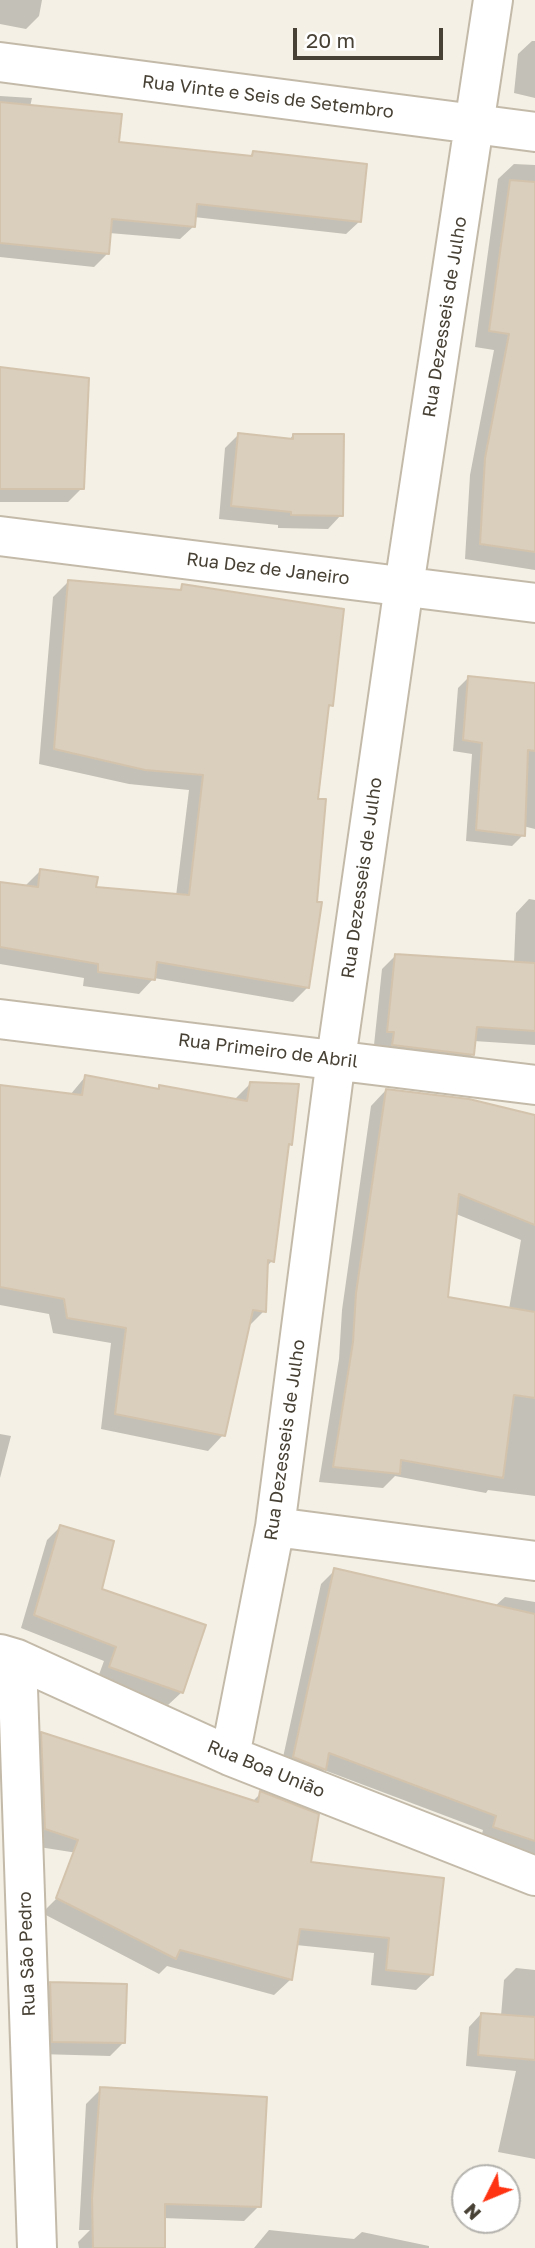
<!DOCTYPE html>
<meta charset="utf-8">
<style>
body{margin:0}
#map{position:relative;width:535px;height:2248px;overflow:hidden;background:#f4f0e5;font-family:"Golos Text",sans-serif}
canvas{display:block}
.north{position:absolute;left:451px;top:2164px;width:70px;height:70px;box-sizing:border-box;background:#fff;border:2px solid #b5b3ae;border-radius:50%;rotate:227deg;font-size:19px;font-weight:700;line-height:28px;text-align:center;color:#474034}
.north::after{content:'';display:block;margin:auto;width:24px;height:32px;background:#f31;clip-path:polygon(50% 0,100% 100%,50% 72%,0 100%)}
.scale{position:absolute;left:293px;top:28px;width:150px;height:32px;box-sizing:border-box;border:4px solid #474034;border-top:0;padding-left:9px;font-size:21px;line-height:24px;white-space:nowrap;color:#474034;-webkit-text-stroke:5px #fff;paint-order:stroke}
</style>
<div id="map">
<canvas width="535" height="2248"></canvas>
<div class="north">N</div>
<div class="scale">20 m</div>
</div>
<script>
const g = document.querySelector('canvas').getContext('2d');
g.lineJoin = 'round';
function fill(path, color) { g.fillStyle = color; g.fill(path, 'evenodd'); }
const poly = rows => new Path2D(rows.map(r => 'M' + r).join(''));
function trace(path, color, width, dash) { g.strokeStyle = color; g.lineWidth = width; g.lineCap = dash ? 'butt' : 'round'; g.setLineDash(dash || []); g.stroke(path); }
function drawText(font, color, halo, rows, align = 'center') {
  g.font = font + ' "Golos Text",sans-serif'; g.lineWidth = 7; g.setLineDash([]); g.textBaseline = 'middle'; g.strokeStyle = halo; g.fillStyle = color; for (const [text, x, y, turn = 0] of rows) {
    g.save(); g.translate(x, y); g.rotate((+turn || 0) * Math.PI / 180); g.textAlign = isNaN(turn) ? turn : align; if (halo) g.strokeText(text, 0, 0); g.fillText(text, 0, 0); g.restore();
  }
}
fill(poly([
 [0,0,42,0,39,16,26,29,0,24],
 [532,41,535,41,535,98,514,93,518,54],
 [0,96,32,98,30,107,117,143,249,157,253,153,360,221,346,234,194,217,194,226,180,239,109,233,108,253,94,267,0,257],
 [514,164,535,165,535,570,465,559,470,475,494,350,475,347,498,179],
 [0,373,82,488,68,502,0,502],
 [239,434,289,440,293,435,341,515,328,529,278,528,278,525,219,519,225,448],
 [68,582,177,592,183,586,331,705,327,709,316,801,308,987,293,1002,154,978,139,994,83,986,84,978,0,964,0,883,26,885,41,870,94,888,176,896,189,790,129,784,39,764,53,597],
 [469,677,535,685,535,829,523,826,523,835,512,846,466,841,472,754,453,751,458,688],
 [529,899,535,900,535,1045,474,1041,472,1055,459,1068,380,1058,381,1045,374,1045,382,969,395,956,514,963,516,913],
 [85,1077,157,1090,160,1087,234,1100,250,1084,290,1144,287,1148,272,1261,266,1267,264,1311,248,1327,223,1435,208,1451,101,1429,111,1343,53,1333,49,1314,0,1305,0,1087,70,1095],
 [386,1090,535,1116,535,1496,488,1490,486,1493,395,1476,383,1488,319,1482,339,1359,342,1310,371,1106],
 [456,1214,521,1240,509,1309,447,1299],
 [0,1434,11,1436,0,1478],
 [60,1527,100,1591,182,1692,168,1705,97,1680,104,1661,21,1628,47,1540],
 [335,1570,495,1606,505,1597,535,1602,535,1858,480,1841,483,1830,324,1770,311,1783,280,1771,321,1584],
 [42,1734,252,1802,261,1793,309,1864,432,1975,416,1990,371,1985,374,1953,296,1945,290,1980,274,1995,167,1966,159,1974,42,1913,56,1899,216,1904,218,1875,39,1847,26,1749],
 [516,1968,535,1970,535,2159,498,2152,516,2071,466,2066,469,2027,481,2014,501,2016,504,1980],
 [51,1984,123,2043,110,2056,39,2054,37,1997],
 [101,2089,259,2206,244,2221,163,2218,164,2248,79,2248,78,2242,90,2230,79,2230,86,2104],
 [269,2230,354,2239,362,2232,429,2246,429,2248,254,2248]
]), '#0003');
const building = poly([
 [0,102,122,114,119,142,252,156,253,151,367,164,361,222,197,204,195,227,112,219,109,254,0,243,0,102],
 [510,180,535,182,535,552,480,544,485,458,509,334,489,331,510,180],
 [0,367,89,378,84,489,0,489,0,367],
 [238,433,293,439,293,434,344,434,343,516,291,515,291,512,231,506,238,433],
 [68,580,181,590,182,584,344,609,333,706,329,705,318,799,326,799,317,902,322,902,309,988,157,962,155,980,98,972,98,964,0,947,0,882,38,887,40,869,98,877,96,887,189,895,203,775,145,770,54,749,68,580],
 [468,676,535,683,535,751,528,750,525,836,476,830,482,743,463,740,468,676],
 [395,954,535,963,535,1031,477,1027,474,1055,392,1045,394,1032,387,1032,395,954],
 [85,1075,159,1089,159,1085,247,1101,250,1082,299,1084,292,1145,289,1144,274,1262,268,1260,266,1312,253,1310,225,1436,115,1414,126,1328,67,1318,64,1299,0,1287,0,1085,82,1095,85,1075],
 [386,1089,469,1099,535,1115,535,1225,459,1194,448,1297,535,1312,535,1398,514,1395,503,1478,401,1460,400,1474,333,1467,353,1342,356,1293,386,1089],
 [60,1525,114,1541,102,1589,206,1625,183,1693,109,1667,116,1647,34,1615,60,1525],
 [334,1568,535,1614,535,1841,493,1827,496,1816,329,1753,326,1770,293,1757,334,1568],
 [41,1732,258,1802,260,1791,319,1814,311,1862,444,1878,433,1975,386,1970,389,1938,300,1929,292,1980,180,1950,176,1959,56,1898,78,1840,45,1829,41,1732],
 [50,1982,127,1984,125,2043,52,2042,50,1982],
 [481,2013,535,2017,535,2060,478,2055,481,2013],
 [100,2087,267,2097,261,2207,165,2204,165,2248,93,2248,92,2198,100,2087]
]);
fill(building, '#dacebc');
trace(building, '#d3c3ac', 2);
const minor = poly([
 [0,62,535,132],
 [0,536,535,603],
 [0,1019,535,1085],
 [275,1527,535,1561],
 [0,1654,17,1659,230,1756,535,1876],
 [17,1659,37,2248],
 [230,1756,275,1527,336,1059,404,586,493,0]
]);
trace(minor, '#c4baa9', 42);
trace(minor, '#fff', 38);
drawText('18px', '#474034', '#fff', [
 ["Rua Vinte e Seis de Setembro",268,97,7],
 ["Rua Dezesseis de Julho",445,317,-81],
 ["Rua Dez de Janeiro",268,569,7],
 ["Rua Dezesseis de Julho",362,878,-82],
 ["Rua Primeiro de Abril",268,1051,7],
 ["Rua Dezesseis de Julho",285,1440,-82],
 ["Rua Boa União",266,1769,22],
 ["Rua São Pedro",27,1954,-92]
]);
</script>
